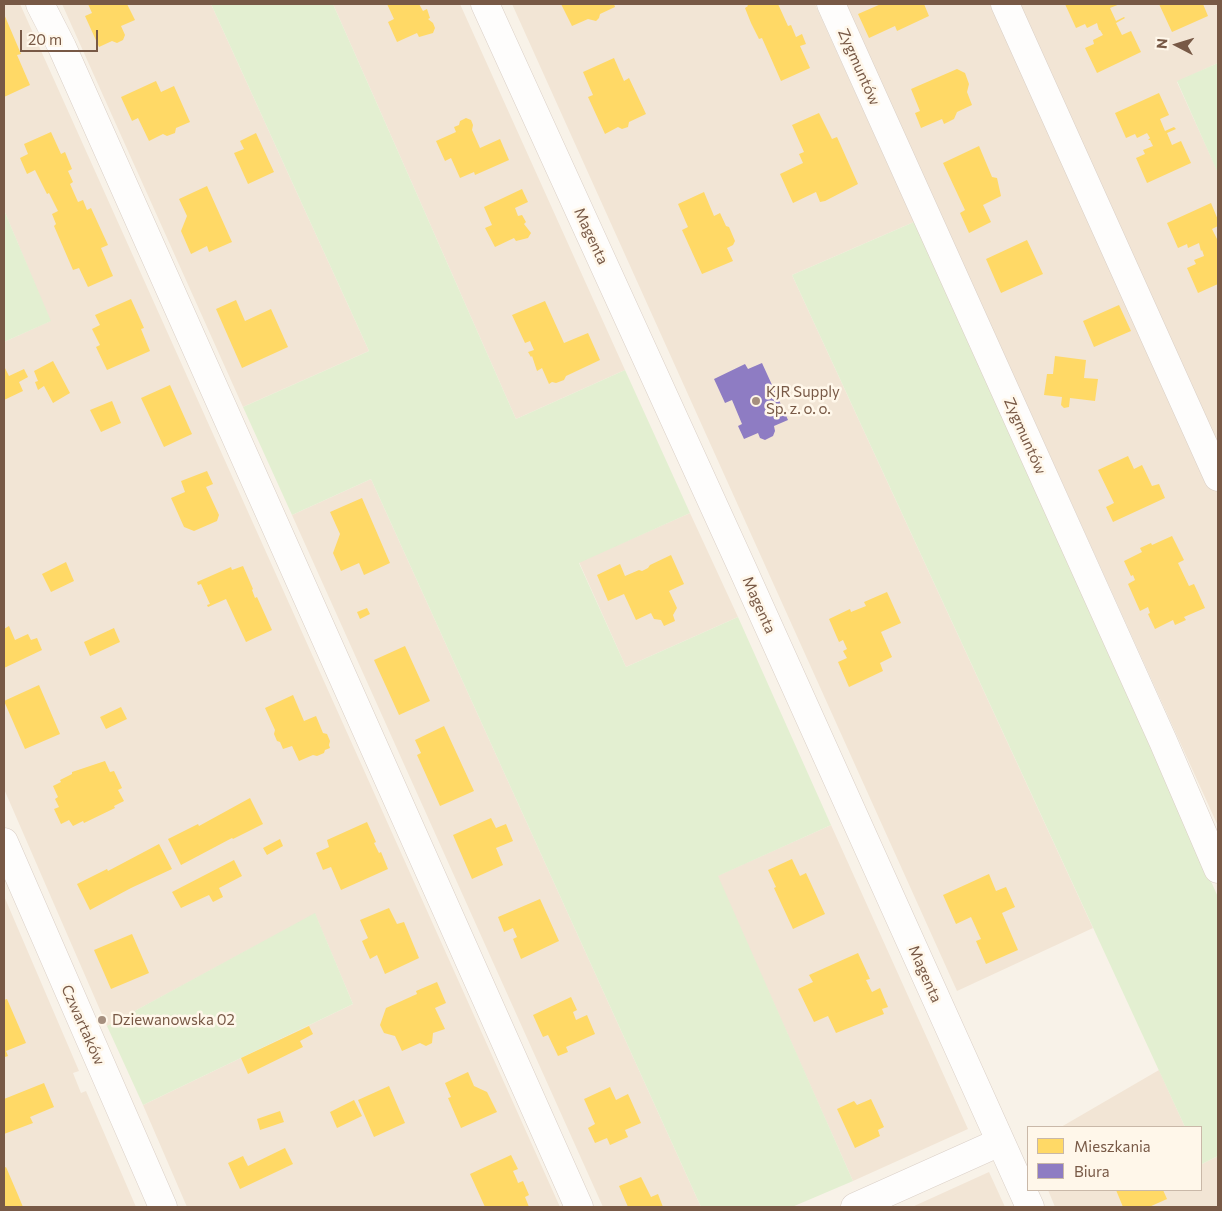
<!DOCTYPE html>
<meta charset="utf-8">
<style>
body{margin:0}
#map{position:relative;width:1222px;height:1211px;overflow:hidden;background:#f8f2e8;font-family:Commissioner,sans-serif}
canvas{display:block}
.frame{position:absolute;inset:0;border:5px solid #785946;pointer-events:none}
.legend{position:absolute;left:1027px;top:1126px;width:175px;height:65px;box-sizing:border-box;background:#fff7ea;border:1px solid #c9b8a8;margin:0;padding:6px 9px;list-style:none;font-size:15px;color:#785946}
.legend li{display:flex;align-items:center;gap:10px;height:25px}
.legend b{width:25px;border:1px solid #c9b8a8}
.north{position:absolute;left:1152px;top:20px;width:50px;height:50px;-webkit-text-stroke:4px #fff7ea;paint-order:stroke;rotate:275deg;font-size:14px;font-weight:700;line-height:20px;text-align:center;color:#785946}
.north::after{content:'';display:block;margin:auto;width:18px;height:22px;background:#785946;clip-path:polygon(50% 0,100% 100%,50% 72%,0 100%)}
.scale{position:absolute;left:20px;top:30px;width:78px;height:22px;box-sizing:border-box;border:2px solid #785946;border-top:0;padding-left:6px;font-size:15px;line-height:18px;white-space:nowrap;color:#785946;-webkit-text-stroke:4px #fff7ea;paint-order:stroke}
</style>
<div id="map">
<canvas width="1222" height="1211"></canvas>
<div class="frame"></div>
<ul class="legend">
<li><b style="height:14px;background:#ffd966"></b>Mieszkania</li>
<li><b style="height:14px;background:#8e7cc3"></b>Biura</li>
</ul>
<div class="north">N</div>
<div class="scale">20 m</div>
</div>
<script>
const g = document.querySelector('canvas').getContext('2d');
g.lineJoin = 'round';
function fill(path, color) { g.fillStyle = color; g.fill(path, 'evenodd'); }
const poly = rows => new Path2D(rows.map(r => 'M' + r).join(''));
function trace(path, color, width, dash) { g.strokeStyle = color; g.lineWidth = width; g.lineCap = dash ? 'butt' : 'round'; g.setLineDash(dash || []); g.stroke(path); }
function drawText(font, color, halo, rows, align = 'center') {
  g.font = font + ' Commissioner,sans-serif'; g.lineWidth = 5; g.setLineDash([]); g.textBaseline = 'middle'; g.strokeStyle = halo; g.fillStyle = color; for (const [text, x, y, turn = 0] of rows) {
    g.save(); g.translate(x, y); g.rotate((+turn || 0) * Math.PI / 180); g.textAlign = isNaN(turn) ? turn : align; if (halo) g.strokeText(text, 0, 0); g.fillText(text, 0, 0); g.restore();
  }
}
fill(poly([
 [4,4,20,4,560,1207,187,1207,143,1105,353,1004,315,914,107,1026,4,789,4,342,50,321,4,210],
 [62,4,211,4,369,351,243,407],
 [333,4,460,4,625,370,516,419],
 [512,4,815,4,914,222,792,275,1093,928,957,991],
 [845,4,1218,4,1218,63,1177,82,1217,170,1218,170,1218,826],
 [371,479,701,1207,603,1207,292,515],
 [690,513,738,617,626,667,579,562],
 [831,825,968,1129,853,1181,717,876],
 [4,896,79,1071,73,1073,81,1093,86,1091,136,1207,4,1207],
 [1159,1070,1185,1127,1061,1127],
 [1218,1156,1218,1207,1055,1207,1048,1190,1201,1190,1201,1161,1202,1164],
 [989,1172,1005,1207,912,1207]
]), '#f2e5d5');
fill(poly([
 [211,4,333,4,516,419,625,370,690,513,579,563,626,667,738,617,831,825,718,876,853,1181,792,1207,701,1207,371,479,292,515,243,407,369,351],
 [1218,63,1218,170,1217,171,1177,81],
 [4,210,51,321,4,342],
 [914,222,1218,897,1218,1156,1202,1164,1201,1127,1185,1127,792,275],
 [315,913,353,1004,143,1105,107,1026]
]), '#e3efd1');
fill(poly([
 [88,4,127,4,135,20,121,26,125,35,123,40,117,43,112,41,99,47,85,16,92,13],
 [387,4,419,4,423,11,427,9,430,18,428,19,433,23,435,28,433,33,419,37,417,33,397,42,388,22,394,19],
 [561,4,614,4,615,7,600,14,599,18,596,21,588,19,572,26],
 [747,4,778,4,788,26,791,25,796,37,802,34,806,44,800,46,810,68,781,81,762,38,759,39,751,23,745,8,748,6],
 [881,4,924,4,929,16,897,31,895,26,869,38,858,14],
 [1065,4,1120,4,1110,8,1116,21,1124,17,1125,18,1116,23,1122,35,1131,31,1141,52,1097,73,1085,48,1094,44,1093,40,1103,35,1100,30,1099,30,1097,23,1087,28,1085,24,1076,28],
 [1159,4,1203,4,1208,16,1172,32],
 [4,14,21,54,17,55,30,85,4,97],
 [614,58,624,81,629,78,646,114,629,122,628,127,622,129,618,127,605,134,588,97,593,95,583,72],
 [957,69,965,73,969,84,967,92,972,105,957,112,954,119,944,124,942,119,921,128,915,113,920,111,911,89],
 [156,81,161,92,174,86,190,122,176,128,175,133,167,136,163,134,149,141,138,118,132,121,121,97],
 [1159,93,1169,115,1160,119,1165,131,1174,127,1176,129,1167,133,1172,145,1181,141,1191,163,1147,183,1136,158,1145,154,1143,150,1153,146,1150,140,1148,140,1150,138,1147,133,1137,138,1135,134,1126,138,1115,113],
 [819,113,832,139,837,137,858,184,825,201,820,202,816,192,793,203,780,174,803,163,799,154,804,152,792,125],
 [466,118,471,120,473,125,472,130,480,148,500,139,509,160,475,175,474,172,460,178,451,158,445,161,436,141,456,132,454,127,459,125,460,121],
 [51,132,61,154,65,152,72,169,68,171,73,182,70,184,78,202,83,200,87,210,91,208,108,245,101,248,113,276,88,287,79,268,73,270,54,226,56,224,52,214,58,211,49,193,47,194,35,170,27,174,20,158,28,154,24,144],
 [256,133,274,172,248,184,234,153,244,149,240,141],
 [979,146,992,177,997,178,1001,196,983,205,991,222,969,233,960,213,965,210,943,163],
 [207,186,232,242,209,252,207,246,191,254,181,231,187,216,179,199],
 [522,189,528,202,515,208,518,216,522,215,526,222,524,224,531,233,528,238,516,241,514,238,495,247,485,228,492,225,484,207],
 [704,192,714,216,720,213,726,226,729,227,735,241,733,245,727,248,733,261,702,274,682,230,688,227,678,204],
 [1211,203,1218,220,1218,226,1212,229,1218,241,1218,284,1198,293,1187,268,1196,264,1194,260,1204,256,1202,250,1201,251,1199,243,1188,248,1187,244,1178,248,1167,223],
 [1027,240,1043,274,1001,293,986,259],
 [131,299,144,328,141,329,150,351,107,370,96,347,100,345,92,329,100,325,95,315],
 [236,300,245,321,271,309,288,347,242,368,216,309],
 [545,301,564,343,588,333,600,360,566,376,564,380,556,383,552,382,549,384,542,368,537,371,532,356,531,357,528,352,534,350,530,341,525,343,512,315],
 [1119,305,1131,331,1094,347,1083,321],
 [1055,356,1086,360,1084,378,1098,379,1095,401,1070,398,1069,407,1064,408,1061,405,1062,397,1044,395,1047,374,1053,374],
 [53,361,70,393,53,403,44,386,38,390,35,382,38,381,34,371],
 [4,366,9,376,24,369,28,377,19,382,23,391,4,400],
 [170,385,192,434,164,447,141,398],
 [112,401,121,423,101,432,90,410],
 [1128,456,1134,469,1142,465,1152,486,1159,484,1165,498,1113,522,1106,507,1114,503,1098,470],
 [207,471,213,484,206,487,219,515,217,521,194,531,184,527,171,498,185,492,181,481],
 [362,498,390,563,364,575,359,563,341,571,333,553,340,534,330,512],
 [1172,536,1184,560,1178,563,1189,586,1194,584,1205,608,1184,617,1186,620,1175,625,1173,620,1155,629,1148,614,1150,613,1148,607,1140,611,1128,584,1135,580,1133,575,1131,576,1124,561,1142,552,1140,548,1151,543,1152,545],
 [671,555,684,584,669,591,677,608,673,615,675,621,664,626,661,620,654,619,651,613,636,620,624,594,608,601,597,575,620,564,625,576,639,570,642,571,648,568,650,565],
 [66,562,74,581,51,592,42,574],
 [243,566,253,589,252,590,255,598,257,597,272,630,246,642,226,599,208,607,207,605,210,604,201,584,198,585,197,582,231,567,232,570],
 [887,592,901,623,881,632,892,657,880,663,883,671,849,687,838,662,847,658,843,651,847,649,843,640,839,642,829,619,850,609,851,612,866,606,864,602],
 [367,608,370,614,360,619,357,612],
 [9,626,15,640,28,634,31,640,37,638,42,650,4,668,4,629],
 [114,628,120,642,90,656,84,642],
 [405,646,430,701,399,715,374,660],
 [39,685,60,734,25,749,4,701],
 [293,695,304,721,316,716,323,733,327,734,330,741,329,745,330,748,325,750,324,753,317,756,313,755,299,761,292,746,283,749,280,742,277,741,274,734,275,730,265,708],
 [121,707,127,719,106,729,100,717],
 [444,726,474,791,440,806,417,755,421,753,415,740],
 [105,761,110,772,114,771,122,788,118,790,124,801,114,806,115,808,84,823,83,821,73,826,69,820,61,824,54,809,59,807,55,799,58,797,53,786,61,782,60,780,72,774,72,772],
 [250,798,263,824,233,839,232,838,181,865,168,839,198,824,199,826],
 [491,818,496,828,506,824,513,841,496,848,503,865,472,879,453,835],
 [367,822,376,842,374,843,379,853,381,852,388,869,341,890,331,867,323,870,316,853,329,847,327,840],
 [280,839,283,846,267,855,263,848],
 [159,844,172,869,131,888,90,910,77,884,107,869,108,871],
 [792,859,800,876,806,873,825,914,793,929,774,888,776,887,768,870],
 [234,860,242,876,219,888,223,897,213,902,209,895,181,908,172,892],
 [989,874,996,891,1006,887,1015,907,1002,913,1018,950,986,964,976,941,981,939,971,917,956,924,943,895],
 [540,899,559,941,521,959,513,939,517,937,513,928,504,932,498,917],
 [389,908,397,924,404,922,419,958,385,974,377,955,370,959,362,941,368,938,360,920],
 [132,934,149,973,111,989,94,950],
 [858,953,870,979,866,980,872,992,880,988,888,1007,882,1009,884,1014,836,1033,828,1016,814,1022,798,989,813,982,809,975],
 [437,982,446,1003,435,1008,445,1029,433,1033,432,1043,426,1046,420,1043,402,1051,395,1036,384,1033,380,1025,386,1008,417,994,416,991],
 [571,997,577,1010,573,1012,576,1020,587,1015,595,1034,566,1047,568,1052,558,1056,548,1035,543,1037,533,1015],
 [7,999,26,1043,6,1051,8,1056,5,1057,4,1053,4,1000],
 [309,1026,313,1034,300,1041,303,1047,248,1074,241,1058],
 [468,1072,474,1086,487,1092,497,1112,461,1128,448,1098,451,1097,445,1083],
 [44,1083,54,1107,30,1117,33,1123,4,1134,4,1099],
 [389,1086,405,1123,374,1137,358,1100],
 [610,1087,616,1100,628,1094,641,1123,625,1130,628,1137,610,1145,607,1138,595,1143,588,1128,595,1124,584,1099],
 [871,1099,884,1127,878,1130,880,1136,855,1148,837,1109,854,1101,857,1105],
 [354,1100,362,1116,337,1128,330,1112],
 [280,1111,284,1122,260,1130,257,1119],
 [285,1148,293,1164,240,1189,228,1163,243,1156,248,1166],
 [511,1155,518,1169,513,1171,517,1180,518,1183,523,1181,529,1195,525,1197,529,1207,485,1207,470,1174],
 [6,1167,18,1195,23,1207,4,1207,4,1168],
 [641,1177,651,1197,658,1194,663,1207,628,1207,619,1186],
 [1116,1190,1163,1190,1167,1199,1149,1207,1123,1207]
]), '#ffd966');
fill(poly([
 [762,363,788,420,774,426,775,431,773,436,765,440,760,438,758,433,744,439,738,426,742,424,732,400,725,403,714,379,745,364,748,369]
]), '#8e7cc3');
const minor = poly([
 [40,4,62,47,579,1207],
 [485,4,744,572,1030,1207],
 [831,4,1163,741,1218,869],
 [1005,4,1218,477],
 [4,842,163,1207],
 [855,1207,1000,1142]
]);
trace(minor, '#dacfc6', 29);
trace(minor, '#fefdfc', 28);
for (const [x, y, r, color] of [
 [756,401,5,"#a58f7f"],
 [102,1020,5,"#a58f7f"]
]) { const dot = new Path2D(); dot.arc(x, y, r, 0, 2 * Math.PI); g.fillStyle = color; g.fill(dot); trace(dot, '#fff7ea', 2); }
drawText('15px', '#785946', '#fff7ea', [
 ["Zygmuntów",859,67,66],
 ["Magenta",591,236,65],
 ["Zygmuntów",1025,436,66],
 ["Magenta",759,605,66],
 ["Magenta",925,974,66],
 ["Czwartaków",83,1025,66]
]);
drawText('15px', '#785946', '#fff7ea', [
 ["KJR Supply",766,392],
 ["Sp. z. o. o.",766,409],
 ["Dziewanowska 02",112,1020]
], 'left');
</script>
